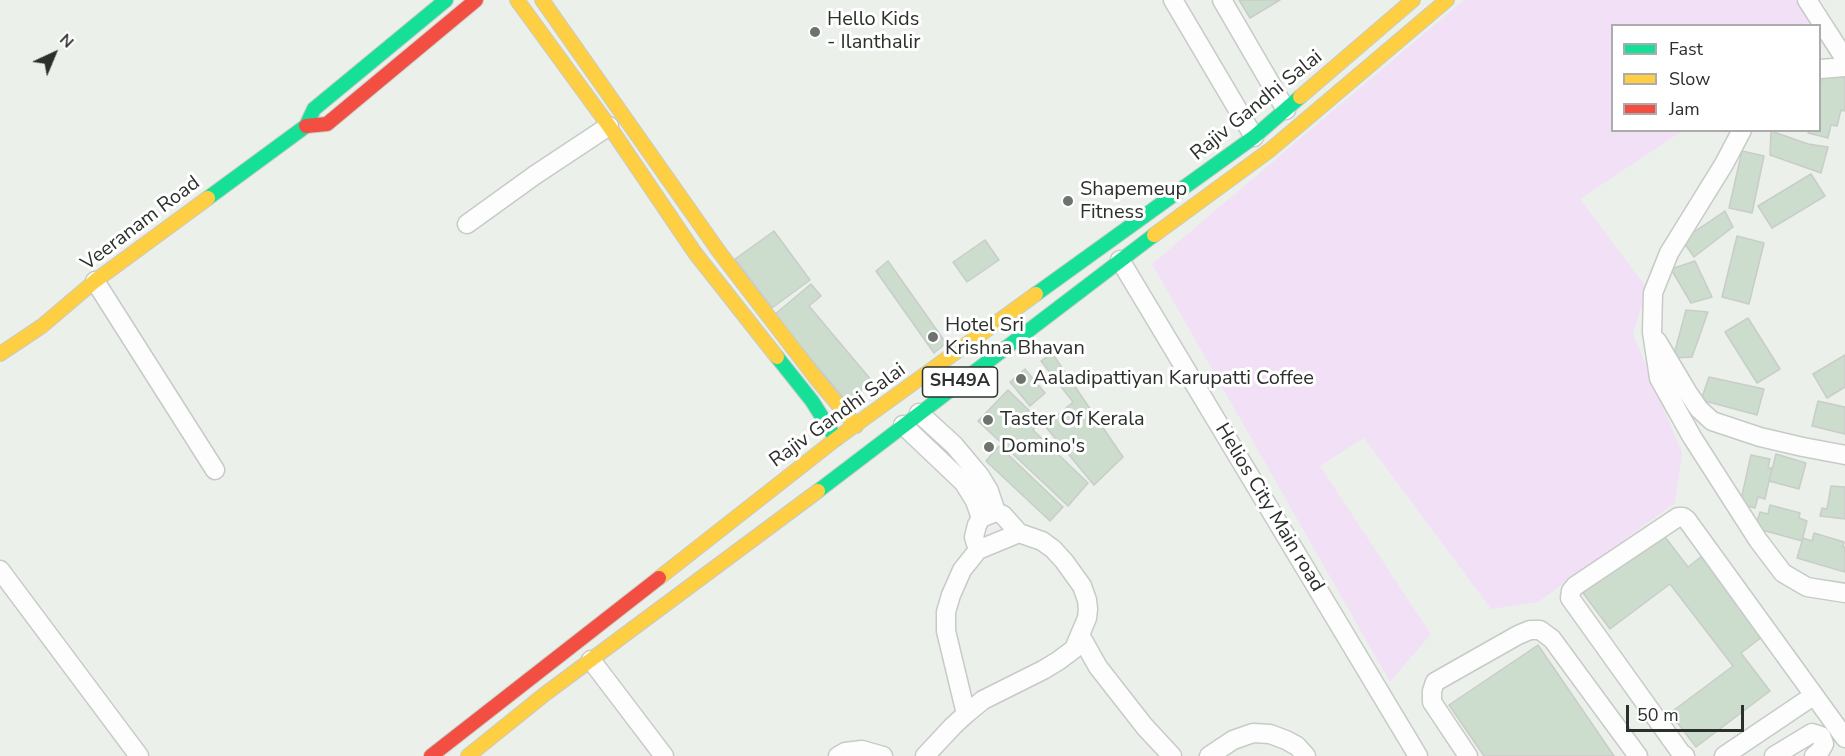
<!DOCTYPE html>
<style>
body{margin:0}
#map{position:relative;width:1845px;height:756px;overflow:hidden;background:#ebf0eb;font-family:"Nunito Sans",sans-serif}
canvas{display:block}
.legend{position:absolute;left:1611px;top:24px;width:210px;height:108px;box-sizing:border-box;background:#fff;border:2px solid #abacab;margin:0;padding:8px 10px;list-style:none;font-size:18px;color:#2c302c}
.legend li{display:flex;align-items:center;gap:12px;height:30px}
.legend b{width:30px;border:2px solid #abacab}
.north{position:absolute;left:24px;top:24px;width:60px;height:60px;-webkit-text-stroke:4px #fff;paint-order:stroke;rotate:44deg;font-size:16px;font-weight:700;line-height:24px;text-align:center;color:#2c302c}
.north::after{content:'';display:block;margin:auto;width:21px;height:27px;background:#2c302c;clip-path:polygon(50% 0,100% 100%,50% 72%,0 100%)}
.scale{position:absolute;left:1626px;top:705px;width:118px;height:27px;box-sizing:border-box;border:3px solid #2c302c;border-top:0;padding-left:8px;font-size:18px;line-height:21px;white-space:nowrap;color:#2c302c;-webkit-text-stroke:4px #fff;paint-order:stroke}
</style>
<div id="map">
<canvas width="1845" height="756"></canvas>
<ul class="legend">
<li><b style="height:8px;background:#16e098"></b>Fast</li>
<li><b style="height:8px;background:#ffcf43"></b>Slow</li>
<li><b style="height:8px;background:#f24e42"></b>Jam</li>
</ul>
<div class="north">N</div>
<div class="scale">50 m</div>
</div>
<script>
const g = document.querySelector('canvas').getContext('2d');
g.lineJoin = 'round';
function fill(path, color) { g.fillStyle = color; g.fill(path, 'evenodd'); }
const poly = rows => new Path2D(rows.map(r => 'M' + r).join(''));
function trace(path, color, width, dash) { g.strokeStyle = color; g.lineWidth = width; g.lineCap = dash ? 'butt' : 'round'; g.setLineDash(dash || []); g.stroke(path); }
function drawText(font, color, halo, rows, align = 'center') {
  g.font = font + ' "Nunito Sans",sans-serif'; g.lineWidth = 6; g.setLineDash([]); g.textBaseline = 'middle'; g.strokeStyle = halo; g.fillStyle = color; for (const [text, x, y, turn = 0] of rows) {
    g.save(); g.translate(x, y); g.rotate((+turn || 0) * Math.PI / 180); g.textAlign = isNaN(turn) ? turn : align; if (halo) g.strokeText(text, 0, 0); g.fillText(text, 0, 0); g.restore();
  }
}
fill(poly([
 [1464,0,1795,0,1813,25,1612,26,1612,130,1682,131,1580,199,1647,288,1633,334,1682,453,1675,503,1538,602,1491,609,1364,438,1320,466,1431,634,1390,682,1152,264]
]), '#f2e0f6');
const building = poly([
 [1239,0,1280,0,1250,18,1239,0],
 [1823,70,1845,76,1845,111,1841,110,1837,126,1831,125,1828,138,1808,133,1809,130,1820,130,1820,86,1823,70],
 [1771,131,1808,144,1828,147,1821,173,1770,155,1771,131],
 [1742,151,1764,156,1752,213,1729,208,1742,151],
 [1811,174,1825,196,1772,228,1758,206,1811,174],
 [1725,211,1733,227,1694,257,1682,240,1725,211],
 [774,231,810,280,772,308,735,259,774,231],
 [1737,236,1764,243,1749,304,1722,297,1737,236],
 [985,240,999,260,967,282,953,262,985,240],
 [888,261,946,343,934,353,876,271,888,261],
 [1695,261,1712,297,1691,303,1671,269,1695,261],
 [811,284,821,296,809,306,872,381,847,402,774,315,811,284],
 [1686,310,1708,312,1692,357,1673,358,1686,310],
 [1748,318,1780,369,1757,383,1725,332,1748,318],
 [1052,353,1123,457,1094,485,1045,426,1073,402,1041,361,1052,353],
 [1845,355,1845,387,1827,398,1813,374,1845,355],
 [1025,369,1045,393,1030,406,1010,382,1025,369],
 [1709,377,1764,389,1757,415,1701,400,1709,377],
 [1008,390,1040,421,1033,430,1088,483,1068,506,978,421,1008,390],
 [1818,401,1845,407,1845,434,1812,426,1818,401],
 [999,446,1063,507,1050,521,986,461,999,446],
 [1776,454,1806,463,1799,489,1769,481,1776,454],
 [1751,455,1770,459,1768,468,1772,468,1765,499,1758,497,1755,508,1740,504,1751,455],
 [1831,486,1845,487,1845,519,1820,516,1822,508,1827,509,1831,486],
 [1770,505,1800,513,1799,518,1807,521,1802,541,1755,528,1760,512,1768,514,1770,505],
 [1662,533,1688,567,1702,556,1762,637,1741,653,1770,691,1696,747,1670,713,1733,666,1670,584,1610,629,1583,593,1662,533],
 [1814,533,1844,542,1843,547,1845,547,1845,572,1797,558,1803,538,1812,541,1814,533],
 [1538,645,1614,756,1484,756,1449,705,1538,645]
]);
fill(building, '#ccdccd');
trace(building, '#c9cdc9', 1.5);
const street = poly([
 [1173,0,1254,137],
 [1222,0,1286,110],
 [1807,0,1845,59],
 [1820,69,1845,67],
 [1742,130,1724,164,1669,253,1653,293,1652,332,1659,378,1692,437,1758,540,1783,573,1807,587,1845,593],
 [467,224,535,175,609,126],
 [1120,260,1418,756],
 [95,281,215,470],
 [1657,341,1688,393,1699,409,1712,421,1760,437,1803,447,1845,455],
 [919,413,954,445,980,476,989,491,996,512],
 [903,425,964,483,975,501,981,518],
 [0,570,139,756],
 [1080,635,1098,667,1145,727,1172,756],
 [591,660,664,756],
 [966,714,983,700,1043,670,1058,661,1074,649,1087,618,1088,609,1087,600,1082,586,1064,561,1053,549,1042,541,1019,533,1003,515,996,512,981,518,977,525,974,537,978,550],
 [838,756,845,752,862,750,883,756],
 [925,756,953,726,966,714,946,631,946,612,951,595,962,570,978,550,1019,533],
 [1209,756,1233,740,1253,733,1270,734,1286,740,1297,746,1306,756],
 [1468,756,1432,702,1432,691,1435,682,1518,635,1530,630,1540,630,1552,639,1638,756],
 [1685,756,1681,753,1570,598,1571,591,1575,586,1678,517,1683,517,1687,520,1845,738],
 [1724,756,1813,696],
 [1774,756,1812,733,1821,736,1824,744,1820,751,1814,756]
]);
const fast = poly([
 [208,198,306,126,314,109,446,0],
 [1036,294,1254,137,1300,97],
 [777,357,812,401,836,439],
 [818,491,1154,235]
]);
const slow = poly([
 [517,0,609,126,695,253,777,357],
 [542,0,720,253,815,377,856,426],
 [1300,97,1413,0],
 [1154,235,1270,150,1447,0],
 [0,354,42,326,95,281,208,198],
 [659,578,836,439,1036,294],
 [468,756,545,694,818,491]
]);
const jam = poly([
 [306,126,327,124,476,0],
 [431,756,659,578]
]);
trace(street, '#c7cbc7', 21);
trace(fast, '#c7cbc7', 16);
trace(slow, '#c7cbc7', 16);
trace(jam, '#c7cbc7', 16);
trace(street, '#fcfdfc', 18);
trace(fast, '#16e098', 14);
trace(slow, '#ffcf43', 14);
trace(jam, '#f24e42', 14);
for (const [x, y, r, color] of [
 [815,32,6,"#6f736f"],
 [1068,201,6,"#6f736f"],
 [933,337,6,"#6f736f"],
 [1021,379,6,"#6f736f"],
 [988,420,6,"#6f736f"],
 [989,447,6,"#6f736f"]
]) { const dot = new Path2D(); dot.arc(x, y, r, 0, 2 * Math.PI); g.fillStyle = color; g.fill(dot); trace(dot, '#fff', 2); }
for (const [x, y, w] of [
 [960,382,75]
]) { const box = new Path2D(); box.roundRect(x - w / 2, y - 15, w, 30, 4.5); g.fillStyle = '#fff'; g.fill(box); trace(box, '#2c302c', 1.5); }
drawText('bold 18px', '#2c302c', null, [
 ["SH49A",960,382]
]);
drawText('20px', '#2c302c', '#fff', [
 ["Hello Kids",827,20],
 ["- Ilanthalir",827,43],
 ["Shapemeup",1080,190],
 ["Fitness",1080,213],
 ["Hotel Sri",945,326],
 ["Krishna Bhavan",945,349],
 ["Aaladipattiyan Karupatti Coffee",1033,379],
 ["Taster Of Kerala",1000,420],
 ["Domino's",1001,447]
], 'left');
drawText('20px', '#2c302c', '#fff', [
 ["Rajiv Gandhi Salai",1257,106,-39],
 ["Veeranam Road",141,224,-37],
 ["Rajiv Gandhi Salai",838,416,-36],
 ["Helios City Main road",1269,508,59]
]);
</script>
